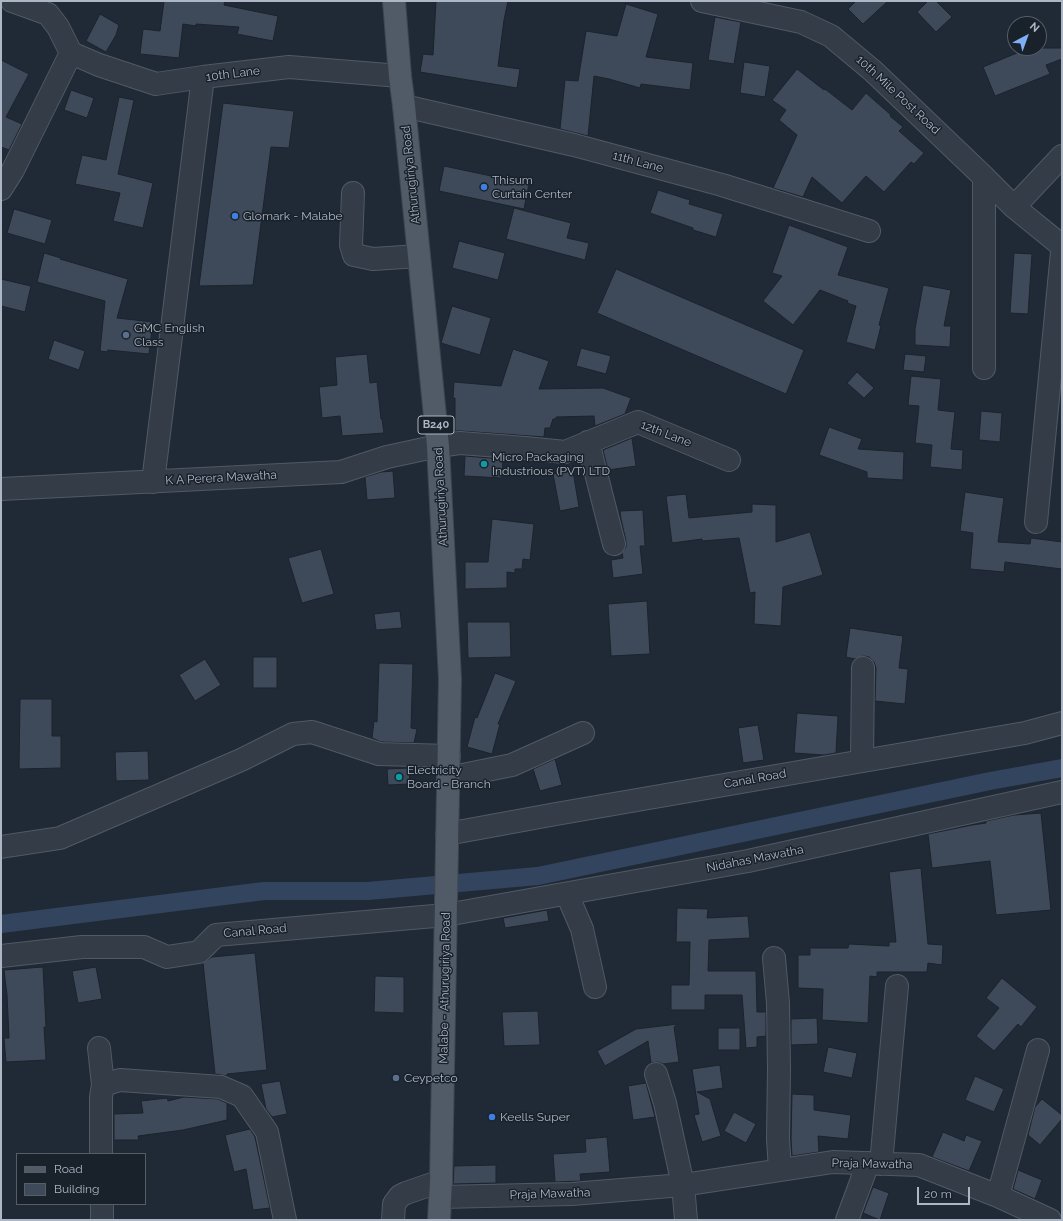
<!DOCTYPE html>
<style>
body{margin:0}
#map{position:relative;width:1063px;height:1221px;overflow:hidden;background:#202a36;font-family:Raleway,sans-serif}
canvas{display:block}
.frame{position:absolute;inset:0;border:2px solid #adb6c4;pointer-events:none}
.legend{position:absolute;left:16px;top:1153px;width:130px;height:52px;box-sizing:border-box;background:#19212b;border:1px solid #545d68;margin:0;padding:5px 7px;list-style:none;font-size:12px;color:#adb6c4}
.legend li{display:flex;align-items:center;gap:8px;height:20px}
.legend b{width:20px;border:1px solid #545d68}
.north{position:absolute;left:1007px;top:16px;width:40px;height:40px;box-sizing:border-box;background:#19212b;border:1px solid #545d68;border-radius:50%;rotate:41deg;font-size:11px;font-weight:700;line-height:16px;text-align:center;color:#adb6c4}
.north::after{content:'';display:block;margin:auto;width:14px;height:18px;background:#7fb0f6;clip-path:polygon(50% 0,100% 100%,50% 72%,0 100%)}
.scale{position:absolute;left:917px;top:1187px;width:53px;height:18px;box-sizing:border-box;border:2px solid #adb6c4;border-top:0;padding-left:5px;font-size:12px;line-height:14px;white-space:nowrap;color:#adb6c4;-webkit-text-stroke:3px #19212b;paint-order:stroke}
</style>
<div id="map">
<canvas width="1063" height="1221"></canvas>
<div class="frame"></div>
<ul class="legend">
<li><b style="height:5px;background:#515b67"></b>Road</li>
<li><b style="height:11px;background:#3e4a59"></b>Building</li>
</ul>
<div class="north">N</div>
<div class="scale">20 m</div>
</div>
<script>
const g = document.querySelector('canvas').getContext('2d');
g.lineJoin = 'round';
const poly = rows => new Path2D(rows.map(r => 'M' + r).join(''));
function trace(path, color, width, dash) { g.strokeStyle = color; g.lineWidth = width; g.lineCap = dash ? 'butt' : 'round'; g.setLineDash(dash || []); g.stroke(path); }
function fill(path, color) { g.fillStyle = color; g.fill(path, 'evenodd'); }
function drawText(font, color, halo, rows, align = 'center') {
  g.font = font + ' Raleway,sans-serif'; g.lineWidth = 3; g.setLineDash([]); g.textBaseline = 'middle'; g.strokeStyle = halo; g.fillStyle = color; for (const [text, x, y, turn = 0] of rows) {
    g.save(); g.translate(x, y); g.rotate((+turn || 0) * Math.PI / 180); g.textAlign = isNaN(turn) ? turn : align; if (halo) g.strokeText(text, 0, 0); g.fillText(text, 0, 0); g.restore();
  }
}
trace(poly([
 [1,924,264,891,368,891,538,876,990,781,1062,768]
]), '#33455e', 18);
const building = poly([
 [164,1,225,1,224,5,278,16,273,41,237,34,239,27,196,24,196,26,183,24,179,58,140,54,143,29,160,31,164,1],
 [436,1,508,1,504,20,498,66,520,69,517,88,420,72,423,54,433,55,436,1],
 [856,1,888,1,863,24,848,9,856,1],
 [928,1,936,1,952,17,936,32,917,12,928,1],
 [626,4,658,14,646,57,693,63,690,90,641,84,640,88,609,79,594,76,588,136,560,129,565,80,578,81,586,31,617,36,626,4],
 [100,14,119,25,116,35,106,52,86,41,100,14],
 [715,17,741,22,734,64,708,60,715,17],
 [1029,48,1062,48,1062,59,1046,65,1050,74,995,96,983,67,1029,48],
 [1,60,29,74,6,117,22,124,9,150,1,147,1,60],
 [744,62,770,66,765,97,740,93,744,62],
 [797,69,824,90,825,89,852,110,866,93,891,115,890,116,903,127,899,131,924,153,914,164,911,162,884,192,866,176,842,203,812,177,803,197,773,188,797,135,779,120,786,110,772,100,797,69],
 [71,90,94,98,87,118,64,110,71,90],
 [119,97,134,100,118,174,153,183,143,228,113,221,120,193,75,184,82,155,106,160,119,97],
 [223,103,294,111,289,148,271,147,253,285,199,286,223,103],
 [444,166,529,184,524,209,439,191,444,166],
 [658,190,690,200,689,204,723,214,716,237,693,230,693,228,650,213,658,190],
 [514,208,571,223,567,238,589,243,585,260,506,239,514,208],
 [14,209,52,220,45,244,7,233,14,209],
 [789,225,848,247,838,275,889,288,879,325,881,326,875,350,846,342,856,306,847,303,848,301,820,290,793,325,763,301,782,276,772,273,789,225],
 [459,241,505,253,498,280,452,268,459,241],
 [44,253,61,258,60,259,128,279,117,318,153,322,149,354,108,350,107,352,100,351,105,301,37,282,44,253],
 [1014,253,1032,254,1028,314,1010,313,1014,253],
 [616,269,804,350,786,394,597,313,616,269],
 [1,279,31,286,25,312,1,306,1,279],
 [923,285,951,290,944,326,951,326,950,347,915,345,915,329,923,285],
 [452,306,491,318,480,355,441,343,452,306],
 [54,340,85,351,79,370,48,359,54,340],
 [581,348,611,356,606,374,576,366,581,348],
 [513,349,549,361,539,389,603,388,631,398,625,414,595,426,594,416,556,417,556,419,553,419,550,428,545,428,544,437,461,431,455,431,455,398,453,398,454,382,501,386,513,349],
 [367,354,370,383,377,382,381,419,382,419,384,433,342,436,340,416,322,418,319,387,337,385,335,357,367,354],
 [905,354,926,356,924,372,903,370,905,354],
 [857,372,874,388,864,398,847,383,857,372],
 [911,376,941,379,938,410,955,412,951,449,963,450,962,470,930,467,932,445,915,443,919,406,908,405,911,376],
 [981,411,1002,413,1000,442,979,440,981,411],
 [829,427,862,439,858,449,904,452,903,480,867,478,867,472,819,455,829,427],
 [632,438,636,466,608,470,603,450,632,438],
 [465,456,503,459,502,478,464,476,465,456],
 [393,471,395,498,367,500,365,477,381,472,393,471],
 [573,471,579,507,560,511,553,474,573,471],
 [965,492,1004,498,998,542,1030,544,1031,538,1062,542,1062,569,1005,562,1004,572,970,569,973,533,960,531,965,492],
 [686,494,689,518,752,512,752,504,776,505,776,542,810,532,823,575,783,587,781,626,754,624,755,592,750,593,739,538,702,541,702,539,672,543,666,496,686,494],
 [643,510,645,546,640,546,643,574,613,578,611,560,623,558,622,553,626,547,626,541,621,519,620,511,643,510],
 [492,519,534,524,530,560,523,559,522,569,515,569,515,573,507,572,507,588,465,589,465,562,488,562,492,519],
 [321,549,334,594,302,603,288,558,321,549],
 [647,601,650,654,611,656,608,604,647,601],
 [400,611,402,628,376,630,374,614,400,611],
 [467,622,510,622,511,657,468,658,467,622],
 [850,628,903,636,899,668,908,669,905,704,875,701,876,668,874,662,869,657,864,656,855,659,846,657,850,628],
 [253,657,277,657,277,688,253,688,253,657],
 [205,659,221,685,195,701,179,675,205,659],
 [379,663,413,664,411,728,417,729,414,743,381,742,372,738,374,721,377,722,379,663],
 [495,673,516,681,498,724,500,724,492,754,467,747,475,717,477,718,495,673],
 [20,699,52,699,52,736,61,736,61,768,19,769,20,699],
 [797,713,838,716,836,753,824,755,794,753,797,713],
 [758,725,764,760,743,763,738,728,758,725],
 [148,751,149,780,116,781,115,752,148,751],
 [555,759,562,785,540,791,533,769,555,759],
 [409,768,410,784,388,785,387,769,409,768],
 [1041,813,1051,910,996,915,990,861,932,868,928,834,972,825,986,823,986,821,1014,815,1041,813],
 [921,868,928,944,943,945,942,965,928,963,927,972,877,972,877,977,870,976,868,1023,822,1020,823,989,798,988,798,955,810,955,810,948,848,948,849,944,889,946,889,942,896,942,889,872,921,868],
 [677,908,708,909,707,918,748,916,750,938,709,940,708,971,756,971,757,1012,766,1012,766,1036,757,1037,757,1047,746,1048,742,995,705,995,705,1010,671,1010,671,985,689,985,690,942,676,942,677,908],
 [547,910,549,921,505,928,503,918,547,910],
 [255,953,267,1070,227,1074,227,1076,215,1074,203,963,212,957,255,953],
 [43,967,46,1027,44,1027,46,1060,6,1062,4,1038,9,1038,7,995,4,970,43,967],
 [96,967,102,999,78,1003,72,971,96,967],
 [375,976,404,977,404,1013,374,1012,375,976],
 [1002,978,1037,1007,1021,1027,1018,1024,994,1051,976,1036,999,1008,986,998,1002,978],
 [538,1011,540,1045,504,1046,502,1012,538,1011],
 [817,1018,818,1044,791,1045,791,1019,817,1018],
 [678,1024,674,1027,679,1062,663,1064,658,1062,651,1063,648,1041,605,1066,597,1051,636,1029,678,1024],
 [718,1028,740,1028,740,1050,718,1050,718,1028],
 [828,1047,857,1053,852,1078,823,1072,828,1047],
 [720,1065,723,1088,697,1092,710,1099,721,1136,702,1142,694,1115,699,1114,692,1069,720,1065],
 [975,1076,1004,1089,994,1112,965,1100,975,1076],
 [280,1081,287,1114,272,1117,266,1109,261,1084,280,1081],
 [646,1083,655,1117,633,1120,628,1086,646,1083],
 [792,1094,814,1095,814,1110,851,1115,848,1139,818,1136,819,1152,792,1156,791,1139,792,1094],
 [184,1097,218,1099,227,1103,227,1120,183,1130,138,1136,139,1140,114,1140,114,1114,143,1113,141,1101,167,1098,168,1101,184,1097],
 [1042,1099,1062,1115,1062,1119,1040,1145,1028,1135,1035,1107,1042,1099],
 [734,1112,756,1124,746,1143,724,1131,734,1112],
 [250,1129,255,1137,270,1208,253,1210,246,1169,234,1172,225,1135,250,1129],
 [943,1132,964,1141,966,1135,982,1141,969,1171,932,1157,943,1132],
 [607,1137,610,1172,580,1174,581,1181,555,1182,553,1154,586,1152,585,1139,607,1137],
 [496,1165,496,1183,453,1184,454,1166,496,1165],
 [1018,1170,1042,1180,1035,1199,1013,1189,1018,1170],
 [873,1187,889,1193,880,1220,863,1213,873,1187]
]);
fill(building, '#3e4a59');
trace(building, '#1b232d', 1);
const minor = poly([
 [702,1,801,22,831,36,873,71,984,177,1014,207,1062,246],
 [71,53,99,65,156,84,203,77,289,67,400,76],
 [404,106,574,145,722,185,869,231],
 [1,189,13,170,71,53,58,27,48,14,12,1],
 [353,193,351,245,354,255,373,259,419,256],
 [1014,207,1062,156],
 [984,368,984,177],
 [588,442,614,544],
 [153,482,203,77],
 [1,489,341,472,387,457,438,446,460,443,525,448,565,452,638,422,729,460],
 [1036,522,1062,252],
 [862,761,863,668],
 [448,778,512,765,583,733],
 [447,834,556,814,1025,733,1062,723],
 [1,847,60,838,241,760,293,734,312,732,379,754,449,756],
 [567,894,582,929,595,987],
 [1,956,82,947,144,947,167,957,199,952,216,935,446,915,748,861,1062,792],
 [774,958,778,1003,779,1069,778,1139,780,1170],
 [99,1048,103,1085],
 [656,1074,665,1103,683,1185,686,1220],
 [101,1154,101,1097,103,1085,120,1080,221,1087,242,1096,267,1132,285,1220],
 [881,1164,897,986],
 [998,1196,1038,1050],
 [441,1197,572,1194,683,1185,833,1162,919,1165,998,1196,1050,1220],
 [102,1204,102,1220],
 [393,1220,394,1204,400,1196,406,1193,441,1181],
 [847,1220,868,1163]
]);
const major = poly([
 [394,1,400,76,404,106,438,446,450,679,441,1181,439,1220]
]);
trace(minor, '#515965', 24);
trace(major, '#3d4550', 24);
trace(minor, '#333c47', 22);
trace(major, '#515b67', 22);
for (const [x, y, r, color] of [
 [484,187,4,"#3f7fe0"],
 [235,216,4,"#3f7fe0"],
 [126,335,4,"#5c6f8a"],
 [484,464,4,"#0f9aa8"],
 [399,777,4,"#0f9aa8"],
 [396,1078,4,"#5c6f8a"],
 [492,1117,4,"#3f7fe0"]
]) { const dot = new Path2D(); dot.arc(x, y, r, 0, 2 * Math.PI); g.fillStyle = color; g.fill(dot); trace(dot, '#19212b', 1.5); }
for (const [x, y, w] of [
 [436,425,36]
]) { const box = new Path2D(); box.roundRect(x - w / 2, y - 9, w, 18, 3); g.fillStyle = '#19212b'; g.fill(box); trace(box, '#adb6c4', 1); }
drawText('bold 11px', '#adb6c4', null, [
 ["B240",436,425]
]);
drawText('12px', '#adb6c4', '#19212b', [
 ["10th Lane",233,74,-7],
 ["10th Mile Post Road",898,95,43],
 ["11th Lane",638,162,15],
 ["Athurugiriya Road",411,175,-96],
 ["12th Lane",666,434,21],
 ["K A Perera Mawatha",221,478,-3],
 ["Athurugiriya Road",441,497,-93],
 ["Canal Road",755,779,-10],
 ["Nidahas Mawatha",755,859,-11],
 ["Canal Road",255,931,-5],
 ["Malabe - Athurugiriya Road",445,988,-89],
 ["Praja Mawatha",872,1164,1],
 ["Praja Mawatha",550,1194,-2]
]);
drawText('12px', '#adb6c4', '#19212b', [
 ["Thisum",492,180],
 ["Curtain Center",492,194],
 ["Glomark - Malabe",243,216],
 ["GMC English",134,328],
 ["Class",134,342],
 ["Micro Packaging",492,457],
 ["Industrious (PVT) LTD",492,471],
 ["Electricity",407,770],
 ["Board - Branch",407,784],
 ["Ceypetco",404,1078],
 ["Keells Super",500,1117]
], 'left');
</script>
